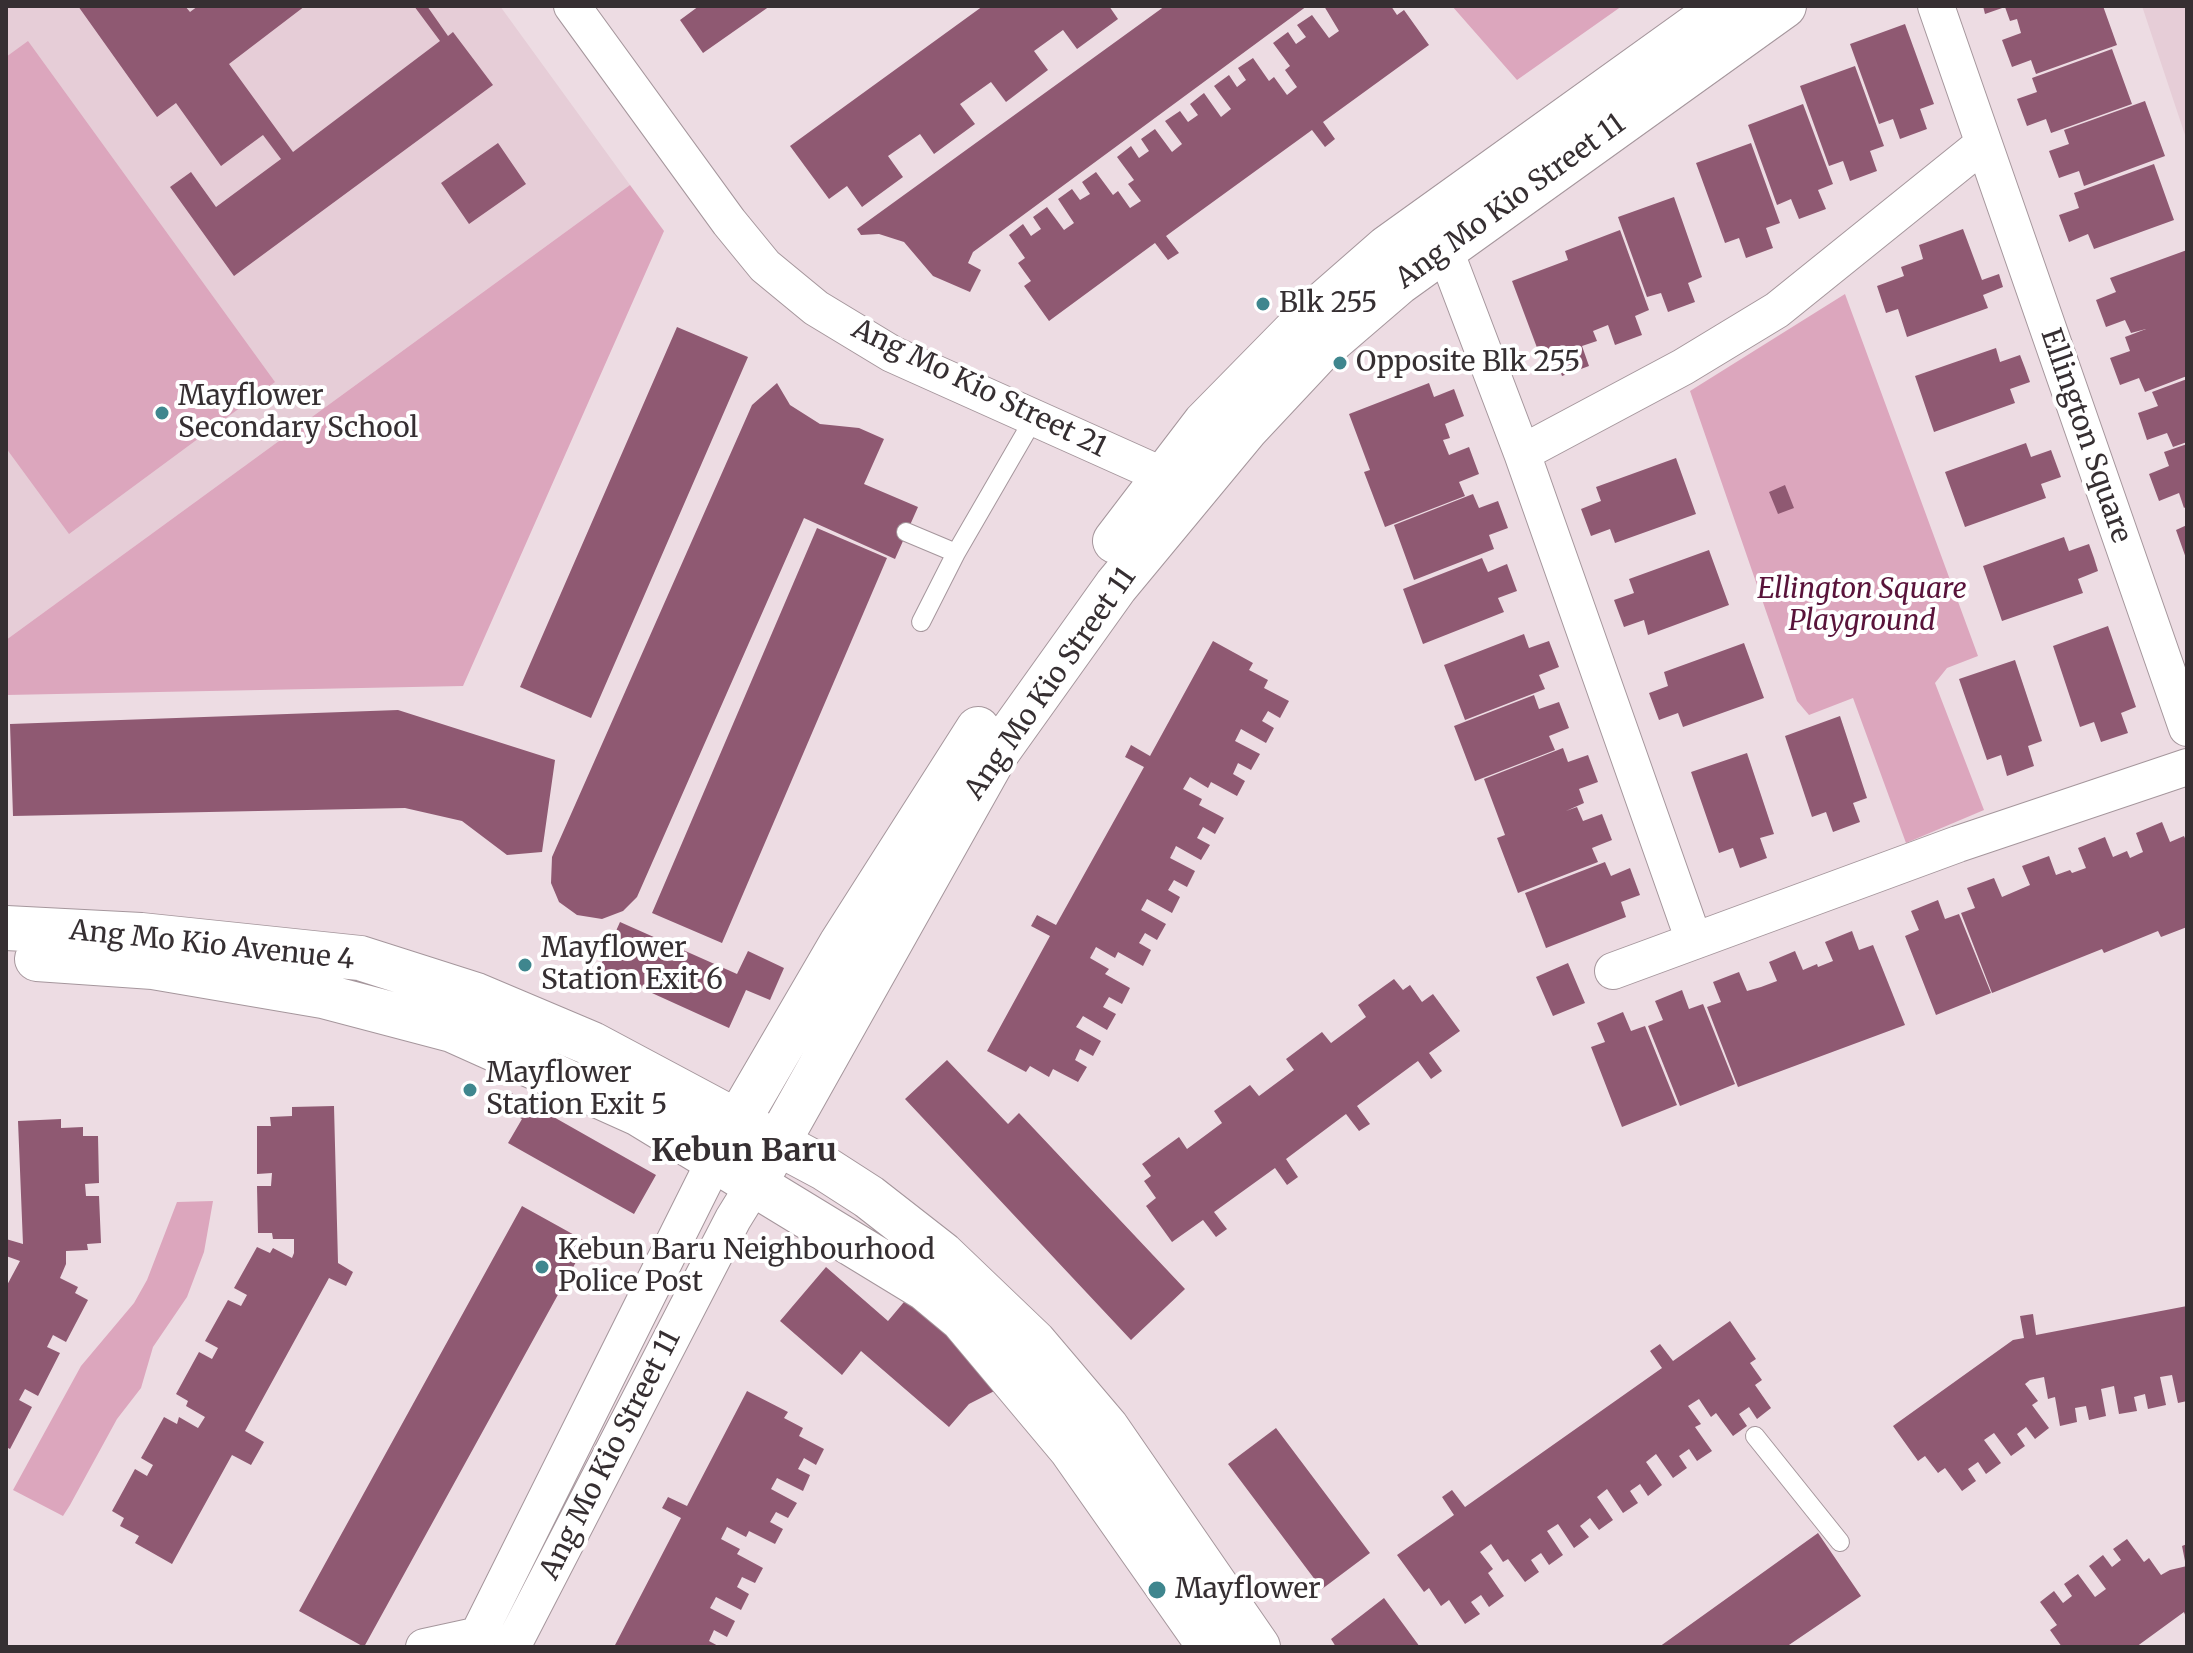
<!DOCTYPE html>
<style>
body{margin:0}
#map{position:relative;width:2193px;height:1653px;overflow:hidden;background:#eddce3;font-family:Merriweather,serif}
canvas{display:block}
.frame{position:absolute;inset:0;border:8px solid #362f32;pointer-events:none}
</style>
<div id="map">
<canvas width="2193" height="1653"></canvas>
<div class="frame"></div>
</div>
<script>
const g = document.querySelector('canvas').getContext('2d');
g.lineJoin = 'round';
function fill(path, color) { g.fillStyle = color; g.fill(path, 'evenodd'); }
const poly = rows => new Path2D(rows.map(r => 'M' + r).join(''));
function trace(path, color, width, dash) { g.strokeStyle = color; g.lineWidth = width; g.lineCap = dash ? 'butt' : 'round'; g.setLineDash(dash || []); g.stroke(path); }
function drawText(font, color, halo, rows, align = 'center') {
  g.font = font + ' Merriweather,serif'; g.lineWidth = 8; g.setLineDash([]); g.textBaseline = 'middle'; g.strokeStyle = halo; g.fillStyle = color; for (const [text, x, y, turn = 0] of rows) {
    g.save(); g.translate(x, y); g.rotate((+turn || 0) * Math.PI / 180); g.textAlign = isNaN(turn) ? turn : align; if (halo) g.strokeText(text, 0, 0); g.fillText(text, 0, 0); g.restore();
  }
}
fill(poly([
 [6,6,500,6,630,185,6,640],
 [2142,6,2187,6,2187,141]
]), '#e6cdd7');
fill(poly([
 [1452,6,1622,6,1517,80],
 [28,41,275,382,69,534,6,448,6,57],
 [630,185,664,231,463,686,6,695,6,640],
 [1845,294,1978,656,1947,668,1935,683,1984,810,1906,843,1853,698,1809,715,1797,701,1690,391],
 [213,1201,204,1252,187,1297,153,1347,141,1388,117,1419,70,1505,63,1516,13,1490,81,1366,134,1303,147,1280,177,1202]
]), '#dca6bd');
fill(poly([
 [78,6,185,6,190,12,198,6,305,6,229,64,293,152,440,41,414,6,427,6,448,36,453,32,493,85,234,276,170,187,191,172,216,207,281,159,263,135,221,166,176,103,157,117],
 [699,6,770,6,703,53,680,20],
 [983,6,1109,6,1118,19,1077,49,1063,30,1034,51,1048,70,1006,102,991,82,960,104,975,124,934,154,920,134,888,156,903,177,862,207,847,186,829,199,790,146],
 [1165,6,1307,6,973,252,968,263,981,270,970,292,933,276,904,242,879,234,861,235,857,229],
 [1324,6,1391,6,1397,15,1404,10,1429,45,1323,122,1335,139,1325,147,1312,130,1166,236,1179,253,1168,260,1155,243,1049,321,1024,286,1031,281,1018,263,1025,258,1009,235,1023,224,1031,236,1041,229,1033,217,1047,207,1064,230,1074,223,1058,199,1072,189,1080,200,1090,194,1082,182,1096,172,1113,195,1118,191,1130,208,1141,201,1128,184,1134,180,1117,157,1131,146,1139,158,1149,151,1141,139,1155,129,1172,152,1182,144,1165,121,1180,111,1188,122,1198,115,1190,104,1204,93,1221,117,1231,109,1214,86,1229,75,1237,87,1246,80,1238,68,1253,58,1269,81,1274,77,1287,95,1297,87,1285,70,1290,66,1273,43,1288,32,1296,44,1306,37,1297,25,1312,15,1329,38,1339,31],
 [1983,6,2103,6,2117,45,2036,74,2031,60,2012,67,2002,40,2021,33,2017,19,2010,21,2005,7,1985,14],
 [1905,24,1934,104,1920,109,1927,129,1900,139,1893,119,1879,124,1850,44],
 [2112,49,2132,104,2051,133,2046,119,2027,126,2017,99,2037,92,2032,78],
 [1855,66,1884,146,1870,151,1877,171,1850,181,1843,161,1829,166,1800,86],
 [2145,101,2165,156,2084,186,2079,171,2059,178,2049,151,2069,144,2064,130],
 [1803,104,1833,184,1818,190,1826,209,1799,219,1791,199,1777,205,1748,125],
 [498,143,526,184,469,224,441,183],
 [1751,143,1780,223,1766,228,1773,248,1746,258,1739,238,1725,243,1696,163],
 [2154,164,2174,220,2094,249,2088,234,2069,242,2059,215,2079,208,2074,193],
 [1674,197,1702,277,1688,283,1695,302,1668,312,1661,293,1647,297,1618,217],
 [1963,229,1982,280,1999,274,2003,287,1983,295,1988,308,1907,337,1898,309,1886,313,1877,286,1904,276,1901,267,1923,259,1919,245],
 [1620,230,1649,310,1635,316,1642,335,1615,345,1608,325,1593,331,1597,341,1582,346,1589,366,1562,376,1555,356,1542,361,1512,281,1568,260,1565,251],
 [2187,250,2187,376,2145,392,2139,378,2120,385,2110,358,2130,351,2125,337,2146,329,2131,333,2125,320,2106,327,2096,300,2116,292,2110,278],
 [677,327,748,357,591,718,520,687],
 [1996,348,2000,362,2020,355,2025,368,2030,382,2010,389,2015,403,1934,432,1915,376],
 [2187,379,2187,442,2173,447,2167,433,2147,440,2138,413,2158,406,2152,392],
 [777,383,790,405,820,424,859,428,884,439,864,484,918,507,895,559,804,518,637,897,623,911,602,919,577,915,559,902,551,883,552,857,752,405],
 [1429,383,1434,397,1454,389,1464,416,1445,424,1450,438,1443,440,1449,455,1469,447,1479,474,1459,482,1465,496,1385,527,1364,472,1370,470,1349,414],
 [2026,443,2031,457,2051,450,2061,477,2041,484,2046,498,1965,527,1945,472],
 [2187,444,2187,506,2184,508,2179,493,2159,501,2149,474,2169,466,2164,452],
 [1676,458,1696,514,1615,543,1610,529,1591,536,1581,509,1601,501,1596,487],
 [1785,485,1794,508,1778,514,1769,492],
 [1473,494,1479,508,1498,501,1508,528,1489,535,1494,549,1414,580,1394,525],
 [2187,525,2187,561,2176,530],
 [817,528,887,558,722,943,652,913],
 [2064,537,2069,551,2089,544,2094,558,2098,571,2078,579,2083,593,2002,621,1983,566],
 [1709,550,1729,605,1648,635,1644,620,1624,627,1614,600,1634,593,1629,579],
 [1482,558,1488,572,1507,564,1517,591,1498,598,1504,612,1423,644,1403,589],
 [2108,626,2136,707,2121,713,2128,733,2101,742,2094,722,2080,727,2053,646],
 [1524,634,1529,648,1549,641,1559,667,1539,675,1545,689,1465,720,1444,665],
 [1213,641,1253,663,1249,670,1268,680,1264,688,1289,701,1280,718,1268,711,1262,721,1274,728,1266,743,1241,729,1235,741,1260,754,1251,770,1238,763,1233,774,1245,781,1237,796,1211,782,1208,788,1190,777,1183,789,1202,799,1199,805,1224,818,1215,834,1203,827,1197,838,1210,845,1201,860,1176,846,1170,858,1195,871,1187,887,1174,880,1168,890,1180,897,1172,913,1147,899,1141,910,1166,924,1157,940,1145,933,1139,943,1151,950,1143,966,1118,952,1115,958,1096,947,1090,958,1109,969,1105,974,1130,988,1122,1004,1109,997,1103,1007,1116,1014,1107,1030,1083,1016,1076,1027,1101,1041,1093,1056,1080,1049,1075,1060,1087,1067,1078,1082,1053,1069,1049,1077,1030,1066,1026,1072,987,1051,1050,936,1031,926,1037,915,1056,925,1144,767,1125,757,1131,745,1150,756],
 [1744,643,1764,698,1683,727,1678,713,1659,720,1649,693,1668,686,1664,672],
 [2015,660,2042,741,2028,746,2034,766,2007,776,2001,755,1987,760,1959,679],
 [1534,695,1539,709,1559,702,1569,728,1549,736,1555,750,1475,781,1454,726],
 [398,710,555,760,542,852,507,855,462,821,405,808,13,816,10,724],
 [1840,716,1867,798,1853,803,1860,822,1833,832,1826,812,1812,817,1785,736],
 [1563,748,1568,762,1588,755,1598,782,1579,789,1584,803,1566,811,1577,807,1583,821,1602,814,1612,840,1592,848,1598,862,1518,893,1497,838,1505,835,1484,779],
 [1747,753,1774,834,1760,838,1767,858,1740,868,1733,848,1719,853,1691,772],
 [2162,822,2170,842,2184,836,2187,843,2187,927,2161,937,2158,931,2104,953,2102,949,1992,993,1961,913,1975,908,1967,888,1994,878,2002,897,2030,885,2022,866,2049,856,2056,875,2070,870,2072,873,2086,868,2078,848,2105,837,2113,857,2127,851,2130,858,2143,852,2136,833],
 [1605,862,1611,876,1630,868,1640,895,1621,902,1626,917,1546,948,1525,893],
 [1938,900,1945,919,1959,914,1991,993,1936,1015,1905,936,1919,930,1911,911],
 [620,922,737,974,748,951,784,968,770,1000,746,990,729,1028,599,969],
 [1852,931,1859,950,1873,945,1905,1025,1738,1087,1707,1007,1721,1002,1713,982,1739,972,1747,991,1761,987,1777,981,1769,962,1795,951,1803,970,1817,964,1818,967,1833,961,1825,942],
 [1568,963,1585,1003,1553,1016,1536,977],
 [1394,979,1403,990,1410,985,1422,1002,1433,994,1460,1031,1429,1053,1442,1071,1431,1079,1418,1061,1357,1106,1370,1124,1359,1131,1346,1114,1286,1159,1298,1177,1287,1185,1275,1168,1214,1212,1227,1229,1216,1237,1203,1220,1172,1242,1146,1206,1156,1198,1144,1181,1151,1176,1142,1164,1179,1137,1187,1149,1222,1123,1214,1111,1250,1085,1259,1096,1294,1070,1286,1059,1322,1032,1331,1043,1366,1017,1358,1005],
 [1682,990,1689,1009,1703,1004,1735,1084,1680,1106,1648,1026,1663,1020,1655,1001],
 [1623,1012,1631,1031,1645,1026,1677,1105,1622,1127,1591,1047,1605,1042,1597,1023],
 [947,1060,1008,1124,1019,1113,1185,1289,1131,1340,905,1099],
 [506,1090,656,1175,634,1214,508,1143,522,1119,498,1106],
 [334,1106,338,1263,353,1272,346,1286,329,1278,245,1431,264,1442,251,1465,232,1455,172,1564,135,1543,139,1536,120,1526,124,1518,112,1511,135,1469,147,1476,153,1465,141,1458,164,1417,177,1424,179,1417,198,1428,205,1417,186,1406,188,1401,176,1394,199,1352,212,1359,218,1348,205,1341,228,1300,241,1306,247,1295,234,1288,257,1247,270,1253,273,1248,292,1258,294,1253,294,1239,273,1239,272,1233,258,1233,257,1186,271,1186,272,1173,257,1174,257,1126,271,1126,270,1117,292,1116,292,1107],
 [61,1119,61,1128,83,1127,83,1136,98,1136,99,1183,85,1184,86,1196,99,1196,101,1243,87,1244,88,1250,66,1251,66,1264,60,1278,78,1287,75,1293,88,1300,66,1342,53,1335,47,1347,60,1353,38,1396,25,1389,19,1400,32,1407,10,1449,6,1447,6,1287,20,1261,6,1256,6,1239,23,1244,18,1121],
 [522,1206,587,1242,364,1647,299,1611],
 [826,1267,888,1321,909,1296,1010,1383,969,1404,949,1427,861,1351,842,1375,780,1321],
 [2187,1306,2187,1401,2178,1403,2172,1375,2160,1377,2166,1405,2148,1409,2145,1394,2134,1397,2137,1411,2119,1414,2114,1386,2101,1389,2106,1416,2089,1420,2086,1406,2075,1408,2077,1422,2060,1426,2055,1397,2048,1399,2044,1377,2030,1380,2025,1384,2038,1401,2032,1405,2049,1428,2035,1439,2026,1427,2017,1434,2025,1446,2011,1456,1994,1433,1984,1440,2001,1463,1986,1474,1978,1462,1968,1469,1976,1481,1962,1491,1945,1468,1938,1473,1925,1456,1918,1461,1893,1426,2013,1340,2024,1338,2020,1316,2033,1314,2036,1335],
 [1730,1321,1756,1359,1750,1363,1762,1380,1755,1385,1771,1408,1757,1419,1749,1407,1739,1414,1747,1426,1733,1436,1716,1413,1711,1417,1699,1399,1688,1406,1701,1424,1695,1427,1712,1451,1697,1461,1689,1449,1679,1456,1687,1468,1673,1478,1656,1454,1646,1462,1662,1485,1648,1496,1640,1484,1630,1491,1638,1503,1623,1513,1607,1489,1597,1497,1613,1520,1599,1530,1590,1518,1580,1526,1589,1537,1574,1548,1558,1524,1547,1531,1563,1555,1549,1565,1541,1553,1531,1560,1539,1572,1525,1582,1508,1559,1503,1562,1491,1544,1480,1552,1493,1569,1488,1573,1504,1596,1489,1607,1481,1595,1471,1602,1480,1614,1465,1624,1449,1600,1441,1606,1429,1588,1424,1592,1397,1555,1454,1515,1442,1497,1452,1490,1465,1507,1662,1368,1650,1351,1660,1344,1673,1361],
 [747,1391,788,1412,784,1418,803,1428,799,1436,824,1449,816,1465,804,1458,798,1469,810,1475,803,1491,777,1478,771,1489,797,1503,788,1518,776,1512,770,1522,783,1529,775,1544,749,1531,746,1537,727,1527,721,1539,740,1549,737,1554,763,1568,755,1583,742,1577,737,1587,749,1594,741,1610,716,1597,710,1608,735,1621,727,1637,714,1630,709,1641,720,1647,614,1647,681,1518,662,1508,668,1497,687,1506],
 [1276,1428,1370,1553,1322,1589,1228,1464],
 [1818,1533,1861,1596,1786,1647,1659,1647],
 [2127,1539,2144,1562,2149,1558,2161,1575,2170,1570,2187,1566,2187,1620,2184,1612,2136,1647,2062,1647,2050,1630,2057,1625,2040,1602,2054,1591,2063,1603,2072,1596,2064,1584,2078,1574,2095,1597,2106,1589,2089,1566,2103,1555,2112,1567,2121,1560,2113,1549],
 [2187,1544,2187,1566,2186,1566,2182,1546],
 [1384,1598,1420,1647,1336,1647,1331,1639]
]), '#8f5972');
const service = poly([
 [906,532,956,553],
 [921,622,956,553,1033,420],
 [1755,1436,1840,1542]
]);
const minor = poly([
 [572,6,729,222,765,266,816,308,892,354,1164,476,1186,490],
 [1936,6,2187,728],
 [1435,224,1522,453,1694,941],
 [1522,453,1683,367,1777,310,1983,144],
 [1613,971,1958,844,2187,767],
 [424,1647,479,1635],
 [472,1647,715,1160],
 [512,1647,733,1219,754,1185]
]);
const tertiary = poly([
 [1115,541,1205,423,1315,311,1387,248,1724,6],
 [718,1155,841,944,978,729],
 [754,1185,996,754,1116,586,1246,429,1320,350,1398,283,1784,6]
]);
const secondary = poly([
 [6,928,141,935,360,958,476,995,592,1044,824,1168,869,1197,942,1254,1034,1342,1107,1428,1258,1647],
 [37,959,153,967,323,996,452,1030,639,1114,926,1289,962,1319,1071,1449,1210,1647]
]);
trace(service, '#a5969c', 20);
trace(minor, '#a5969c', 38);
trace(tertiary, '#a5969c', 46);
trace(secondary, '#a5969c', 46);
trace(service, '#fff', 18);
trace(minor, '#fff', 36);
trace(tertiary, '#fff', 44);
trace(secondary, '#fff', 44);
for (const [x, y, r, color] of [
 [1263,304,8,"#3f868e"],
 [1340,363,8,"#3f868e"],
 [162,413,8,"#3f868e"],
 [525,965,8,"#3f868e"],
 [470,1090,8,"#3f868e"],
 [542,1267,8,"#3f868e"],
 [1157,1590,10,"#3f868e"]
]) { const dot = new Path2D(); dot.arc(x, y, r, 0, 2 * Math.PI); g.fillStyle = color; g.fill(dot); trace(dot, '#fff', 3); }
drawText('28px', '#362f32', '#fff', [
 ["Ang Mo Kio Street 11",1511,202,-36],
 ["Ang Mo Kio Street 21",979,389,26],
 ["Ellington Square",2085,436,71],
 ["Ang Mo Kio Street 11",1051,684,-55],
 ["Ang Mo Kio Avenue 4",212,946,6],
 ["Ang Mo Kio Street 11",611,1455,-63]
]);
drawText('28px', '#362f32', '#fff', [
 ["Blk 255",1279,304],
 ["Opposite Blk 255",1356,363],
 ["Mayflower",178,397],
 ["Secondary School",178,429],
 ["Mayflower",541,949],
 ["Station Exit 6",541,981],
 ["Mayflower",486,1074],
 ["Station Exit 5",486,1106],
 ["Kebun Baru Neighbourhood",558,1251],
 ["Police Post",558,1283],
 ["Mayflower",1175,1590]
], 'left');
drawText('italic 28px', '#59133a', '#fff', [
 ["Ellington Square",1862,590],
 ["Playground",1862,622]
]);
drawText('bold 32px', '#362f32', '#fff', [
 ["Kebun Baru",744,1152]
]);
</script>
